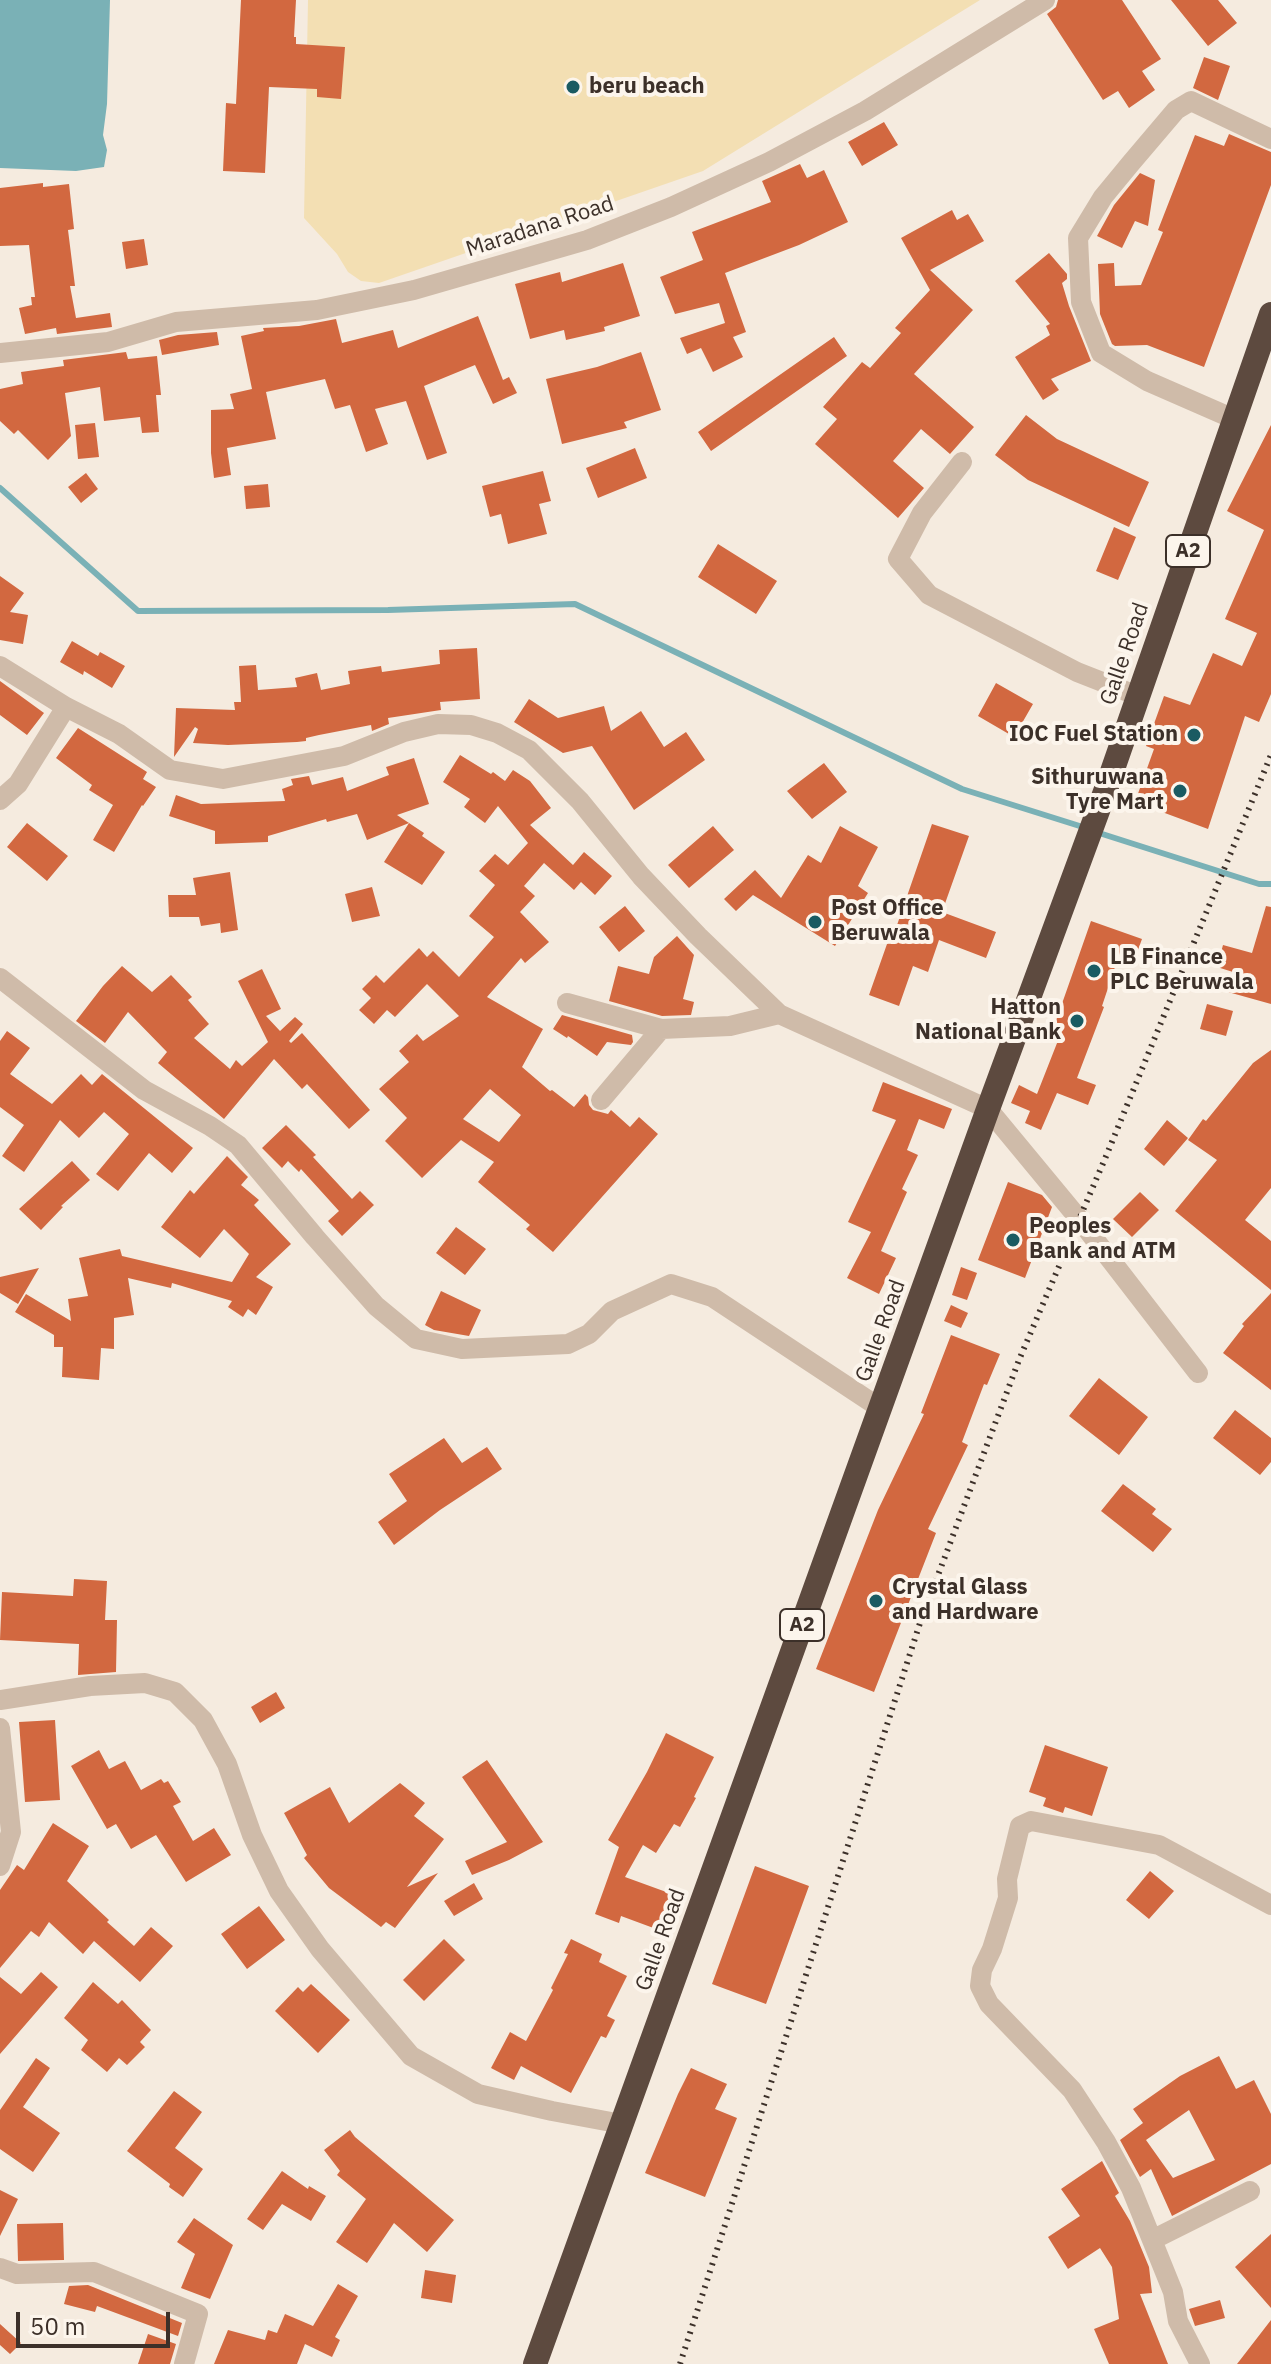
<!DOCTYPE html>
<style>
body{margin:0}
#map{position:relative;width:1271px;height:2364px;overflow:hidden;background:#f5ebdf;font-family:"IBM Plex Sans",sans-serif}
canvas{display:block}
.scale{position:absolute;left:16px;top:2312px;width:154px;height:36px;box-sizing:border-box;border:4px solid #3c3029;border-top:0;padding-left:10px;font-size:24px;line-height:28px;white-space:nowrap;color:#3c3029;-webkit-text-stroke:6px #fcf5ec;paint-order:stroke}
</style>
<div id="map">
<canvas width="1271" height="2364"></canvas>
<div class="scale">50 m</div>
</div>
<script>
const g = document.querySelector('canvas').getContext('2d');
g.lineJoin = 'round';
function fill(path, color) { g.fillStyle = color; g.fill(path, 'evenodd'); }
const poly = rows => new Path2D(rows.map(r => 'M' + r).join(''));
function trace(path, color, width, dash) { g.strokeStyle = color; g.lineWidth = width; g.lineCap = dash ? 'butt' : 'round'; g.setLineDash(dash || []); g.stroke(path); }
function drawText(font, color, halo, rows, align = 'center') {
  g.font = font + ' "IBM Plex Sans",sans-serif'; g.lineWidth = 8; g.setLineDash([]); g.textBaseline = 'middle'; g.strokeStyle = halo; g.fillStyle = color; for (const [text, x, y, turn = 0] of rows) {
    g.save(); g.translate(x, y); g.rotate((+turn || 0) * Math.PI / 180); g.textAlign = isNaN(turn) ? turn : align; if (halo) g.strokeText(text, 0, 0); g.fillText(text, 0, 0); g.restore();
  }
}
fill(poly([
 [308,0,980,0,703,171,379,283,361,281,348,272,337,254,304,218]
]), '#f3dfb3');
fill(poly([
 [0,0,110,0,107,104,103,135,107,150,104,167,76,171,0,168]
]), '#7ab1b6');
trace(poly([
 [0,488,138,611,388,610,575,604,962,789,1086,828],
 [1096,832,1259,884,1271,884]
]), '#7ab1b6', 6);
fill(poly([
 [241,0,296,0,294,37,296,37,296,44,345,47,341,99,317,97,317,89,269,87,265,173,223,171,226,103,236,104],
 [1058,0,1122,0,1161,59,1142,71,1155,90,1129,108,1118,91,1103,100,1047,14,1056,7],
 [1171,0,1218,0,1237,23,1208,46],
 [1204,57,1230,66,1218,100,1193,88],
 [884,122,898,145,862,166,848,142],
 [1229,134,1271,152,1271,185,1204,367,1147,345,1115,346,1112,344,1100,314,1098,264,1114,263,1115,286,1141,285,1163,232,1158,230,1195,135,1224,146],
 [800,164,807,178,824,170,848,222,799,245,725,273,746,332,733,337,743,357,713,372,701,348,687,354,680,338,725,323,719,303,675,314,660,277,703,260,692,232,771,202,762,181],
 [1140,173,1155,180,1148,226,1135,221,1122,248,1097,236,1114,205],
 [43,183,43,187,69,184,74,229,68,230,75,286,70,286,76,318,110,313,112,327,57,334,56,328,25,334,19,308,32,305,31,297,35,297,29,245,0,246,0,188],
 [952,210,957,220,968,214,984,241,930,270,973,310,914,374,974,427,950,454,921,429,893,461,924,488,898,518,815,444,837,419,823,407,862,362,870,368,901,333,895,328,930,290,901,238],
 [144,239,148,265,126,269,122,242],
 [1049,253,1067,274,1067,279,1062,283,1069,306,1091,361,1051,379,1059,390,1043,400,1015,357,1050,335,1046,326,1050,324,1015,281],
 [623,263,640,316,604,327,605,331,566,340,564,330,530,339,515,284,560,272,562,282],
 [478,316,503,380,509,377,517,393,493,404,475,365,424,386,447,453,427,460,406,401,375,409,388,444,366,452,350,405,335,409,325,379,266,392,276,439,227,448,231,475,214,478,211,453,211,410,234,409,230,394,252,389,241,336,264,331,263,328,299,326,336,319,342,343,393,330,398,348],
 [217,332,219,345,162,355,159,340,178,335],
 [834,337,847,356,711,451,698,432],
 [126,352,128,359,157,356,161,395,156,395,159,432,142,433,140,417,104,421,100,387,65,393,71,436,48,460,18,430,14,434,0,421,0,389,23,384,21,372,64,366,63,360],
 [641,352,661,410,624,422,627,428,562,444,546,379,597,367],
 [1026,415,1057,439,1149,482,1129,527,1028,480,995,455],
 [95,423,99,457,78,459,75,425],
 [1271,425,1271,694,1259,722,1245,716,1208,829,1135,802,1154,749,1146,746,1164,696,1190,705,1213,653,1242,666,1257,633,1225,619,1264,530,1227,511],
 [635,448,647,478,598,498,586,468],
 [543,471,551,501,539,504,547,534,508,544,501,514,490,517,482,486],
 [86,473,98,489,81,503,68,487],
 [268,484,270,507,246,509,244,486],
 [1114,527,1136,537,1118,580,1096,571],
 [718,544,777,581,756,614,698,577],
 [0,576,24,593,10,612,28,615,23,644,0,640],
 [72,641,98,656,100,652,125,666,112,688,84,671,83,675,60,662],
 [477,648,480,699,440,702,441,710,388,718,389,724,372,731,371,725,319,735,306,738,306,741,297,742,228,745,193,743,198,729,195,727,174,757,176,708,235,710,234,702,241,702,239,666,256,665,258,690,297,687,295,678,317,673,321,690,350,684,348,671,381,666,382,672,440,664,439,650],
 [0,681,44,713,27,735,0,715],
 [996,683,1033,704,1014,737,978,716],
 [529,699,558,718,604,706,611,731,641,711,664,747,686,732,705,760,634,810,592,746,563,753,514,722],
 [78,728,147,772,143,779,156,787,143,806,142,805,114,852,93,840,113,805,89,790,92,785,56,758],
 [460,755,491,774,493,772,505,781,513,770,530,781,551,808,530,825,573,865,584,852,612,876,595,895,581,882,574,890,544,863,524,886,535,896,520,912,549,942,525,963,521,958,487,997,543,1029,522,1067,550,1091,552,1090,574,1107,585,1094,588,1097,589,1105,593,1110,608,1114,611,1110,630,1127,639,1117,658,1134,553,1252,526,1229,530,1225,478,1182,494,1162,461,1140,422,1178,385,1141,407,1118,379,1089,409,1062,399,1051,417,1034,423,1041,459,1016,427,984,395,1017,387,1010,374,1024,359,1010,371,998,362,989,376,975,384,983,419,948,427,957,433,951,459,977,494,937,469,916,495,885,479,871,495,854,508,865,528,843,498,806,485,823,464,807,470,799,443,782],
 [490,1089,521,1115,499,1142,463,1119],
 [414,758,429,804,397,815,409,823,367,840,357,814,327,822,326,819,268,836,268,842,215,844,215,831,169,816,176,795,201,804,285,801,282,789,293,785,291,779,309,776,312,785,343,777,347,791,389,775,386,767],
 [824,763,847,792,812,819,787,791],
 [27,823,68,856,47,881,7,847],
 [409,823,424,833,422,836,445,852,422,885,384,862],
 [932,824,969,836,942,912,996,932,986,958,939,940,928,972,913,966,899,1006,869,995,893,927,896,928],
 [713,826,734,850,689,888,668,865],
 [840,826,878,847,858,886,868,893,835,946,753,895,736,911,724,899,755,870,781,898,808,855,821,863],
 [230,872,238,930,221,933,220,923,201,926,199,917,169,917,168,895,196,895,193,878],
 [372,887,380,916,352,922,345,894],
 [625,906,645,931,619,952,599,927],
 [1266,906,1271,907,1271,1004,1228,992,1233,972,1217,967,1223,945,1252,953],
 [1091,921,1142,939,1135,958,1120,952,1102,1006,1104,1007,1077,1078,1096,1085,1088,1105,1057,1093,1041,1130,1025,1123,1030,1111,1011,1103,1019,1085,1037,1094,1059,1038,1051,1035],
 [677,936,694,955,683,999,694,1002,691,1015,662,1016,609,1001,618,966,649,974,654,957],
 [122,966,152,992,171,975,192,997,188,1000,209,1024,194,1038,230,1069,236,1060,242,1066,268,1042,238,981,262,969,281,1009,266,1016,280,1031,295,1017,303,1024,289,1041,291,1043,302,1033,370,1110,349,1129,307,1084,302,1089,274,1059,224,1119,158,1063,167,1052,128,1012,105,1043,76,1021,103,986],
 [1207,1004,1233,1011,1226,1036,1200,1029],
 [562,1015,632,1035,633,1042,631,1045,607,1042,597,1056,568,1036,567,1038,553,1029],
 [7,1031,30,1048,10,1074,52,1104,81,1074,92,1085,102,1074,193,1148,172,1173,149,1153,118,1191,96,1174,129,1134,104,1112,79,1138,60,1120,24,1172,2,1156,24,1125,0,1107,0,1041],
 [1271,1050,1271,1188,1245,1220,1271,1241,1271,1290,1175,1211,1217,1160,1188,1140,1203,1119,1206,1121,1253,1063],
 [883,1082,952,1109,944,1129,919,1119,907,1150,918,1155,902,1189,907,1192,881,1251,896,1258,879,1294,847,1278,871,1232,848,1222,896,1120,872,1111],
 [1167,1120,1188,1138,1164,1166,1144,1149],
 [286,1125,316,1155,313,1157,352,1199,360,1191,374,1205,342,1236,328,1221,339,1211,301,1169,299,1172,288,1161,282,1168,262,1148],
 [227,1156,248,1177,241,1185,259,1200,254,1205,291,1244,256,1277,273,1287,256,1315,248,1309,243,1317,228,1307,232,1301,172,1283,171,1288,128,1278,134,1315,114,1318,114,1349,101,1348,99,1380,62,1377,63,1347,54,1347,54,1335,15,1312,26,1294,71,1321,68,1299,88,1296,79,1258,120,1249,122,1256,232,1282,249,1254,224,1229,200,1258,161,1227,190,1190,194,1194],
 [72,1161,90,1180,61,1206,63,1207,41,1230,19,1209],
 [1008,1182,1042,1195,1052,1207,1025,1278,978,1260],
 [1140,1192,1159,1210,1132,1237,1113,1219],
 [456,1227,486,1249,465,1275,436,1253],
 [961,1267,977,1273,967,1300,952,1295],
 [39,1268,18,1304,0,1293,0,1277],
 [441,1291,481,1310,469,1336,434,1330,425,1325],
 [1271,1293,1271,1390,1223,1353,1244,1326,1242,1324],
 [951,1305,968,1313,961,1328,944,1321],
 [951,1335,1000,1354,987,1385,984,1384,962,1442,968,1445,928,1529,936,1533,874,1692,816,1669,878,1510,924,1414,921,1413],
 [1099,1378,1148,1417,1119,1455,1069,1416],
 [1235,1410,1271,1438,1271,1462,1260,1475,1213,1438],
 [444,1438,462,1463,487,1447,502,1469,440,1510,394,1545,378,1522,407,1501,389,1474],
 [1123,1484,1156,1509,1152,1514,1172,1529,1153,1552,1101,1511],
 [74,1579,107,1581,105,1620,117,1620,116,1672,78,1675,79,1644,0,1640,2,1592,73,1596],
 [276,1692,285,1708,260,1723,251,1707],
 [55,1720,60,1800,25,1802,19,1722],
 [666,1733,714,1757,694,1797,696,1798,680,1827,674,1824,656,1853,643,1845,625,1877,680,1897,667,1933,621,1916,619,1923,595,1914,619,1847,608,1840,647,1772],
 [1045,1745,1108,1767,1092,1816,1065,1807,1063,1813,1043,1806,1046,1798,1029,1792],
 [99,1750,109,1769,125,1761,141,1790,161,1779,164,1783,168,1781,181,1802,173,1806,193,1841,214,1828,231,1855,186,1882,156,1835,131,1849,116,1824,107,1829,71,1766],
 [487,1760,543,1842,509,1860,472,1875,465,1861,507,1842,462,1777],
 [400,1783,425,1803,414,1816,444,1839,407,1887,438,1873,395,1928,386,1922,381,1927,329,1888,304,1858,307,1855,284,1813,330,1787,349,1823],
 [53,1823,89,1846,67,1881,109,1920,107,1922,134,1946,151,1927,173,1946,140,1982,94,1941,83,1954,49,1922,39,1937,31,1931,0,1968,0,1890,17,1865,24,1870],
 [755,1866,809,1886,766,2004,712,1984],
 [1150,1871,1174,1891,1149,1919,1126,1900],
 [474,1883,483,1899,454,1916,444,1901],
 [259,1906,285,1940,247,1969,221,1934],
 [444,1939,465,1960,424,2001,403,1980],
 [571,1939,602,1954,599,1962,627,1976,607,2016,615,2020,606,2038,601,2036,571,2093,521,2066,514,2080,491,2068,510,2032,526,2041,553,1990,551,1988,568,1954,564,1953],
 [41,1972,58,1987,0,2054,0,1977,21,1994],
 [93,1982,118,2004,122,2000,151,2030,140,2042,145,2047,127,2065,119,2058,107,2072,81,2050,88,2040,64,2018],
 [311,1984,350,2020,318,2053,275,2011,298,1987,303,1992],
 [1219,2056,1236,2089,1254,2080,1271,2114,1271,2164,1172,2216,1151,2169,1140,2177,1120,2140,1143,2123,1133,2109,1180,2076],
 [1189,2110,1215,2160,1173,2178,1146,2140],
 [36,2058,50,2068,23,2107,60,2133,33,2172,0,2149,0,2110],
 [691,2068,727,2084,715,2109,737,2118,705,2197,645,2173,678,2094],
 [174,2091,202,2112,175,2148,203,2169,183,2197,169,2187,170,2184,127,2151],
 [350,2130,355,2137,454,2220,427,2252,394,2223,367,2263,336,2242,366,2199,337,2175,340,2171,324,2150],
 [1102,2161,1119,2193,1115,2196,1130,2221,1149,2267,1152,2293,1140,2294,1168,2364,1109,2364,1094,2329,1119,2319,1112,2267,1100,2248,1068,2269,1048,2237,1080,2216,1061,2189],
 [282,2171,308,2189,309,2186,326,2196,311,2221,282,2204,263,2230,247,2219],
 [0,2190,18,2199,0,2236],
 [194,2218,233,2245,210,2299,181,2288,195,2254,177,2242],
 [63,2223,64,2260,18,2261,17,2224],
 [1271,2234,1271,2308,1235,2267],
 [425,2270,456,2275,452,2303,421,2298],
 [338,2284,358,2296,335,2337,340,2340,332,2357,305,2344,297,2364,214,2364,228,2330,265,2340,268,2330,277,2333,285,2314,313,2326],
 [88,2285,182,2323,178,2336,97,2306,95,2312,64,2304,69,2286],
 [1220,2300,1225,2318,1195,2326,1189,2309],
 [1271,2320,1271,2364,1237,2364],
 [0,2324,21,2343,10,2354,0,2345],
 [148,2334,176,2344,170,2364,138,2364]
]), '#d26840');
trace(poly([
 [0,353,108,342,176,322,317,310,414,290,587,240,671,207,769,162,865,111,1045,0],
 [1234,419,1147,381,1101,353,1081,302,1078,238,1103,197,1131,163,1176,110,1191,101,1271,139],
 [962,462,922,513,898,559,929,595,1077,672,1138,696],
 [0,666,66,707,119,734,170,770,223,779,344,756,404,732,438,724,471,725,497,733,529,750,580,801,641,876,698,936,779,1014,988,1109,1079,1219,1198,1373],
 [0,800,18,784,66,707],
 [0,978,144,1090,210,1126,238,1145,315,1237,376,1306,416,1339,462,1349,568,1344,589,1334,612,1311,671,1284,712,1297,880,1408],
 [567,1003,661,1029,730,1026,779,1014],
 [601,1100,661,1029],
 [0,1700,90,1686,145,1683,175,1692,203,1720,227,1764,252,1835,279,1891,320,1949,411,2056,478,2094,552,2111,622,2124],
 [0,1728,11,1832,0,1866],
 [1152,2240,1250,2191],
 [0,2268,17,2274,94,2272,198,2314,184,2364],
 [1200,2364,1178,2321,1173,2292,1131,2188,1106,2142,1072,2090,989,2004,980,1986,982,1970,992,1949,1008,1898,1007,1879,1020,1826,1031,1821,1159,1845,1271,1905]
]), '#cfbba9', 20);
trace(poly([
 [535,2364,988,1109,1106,789,1271,314]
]), '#5d4a3f', 24);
trace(poly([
 [680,2364,920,1623,1019,1360,1107,1154,1271,755]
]), '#3c3029', 6, [2, 6]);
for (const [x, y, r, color] of [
 [573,87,8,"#1a5b62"],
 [1194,735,8,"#1a5b62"],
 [1180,791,8,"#1a5b62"],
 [815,922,8,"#1a5b62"],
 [1094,971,8,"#1a5b62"],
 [1077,1021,8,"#1a5b62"],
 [1013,1240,8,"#1a5b62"],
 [876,1601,8,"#1a5b62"]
]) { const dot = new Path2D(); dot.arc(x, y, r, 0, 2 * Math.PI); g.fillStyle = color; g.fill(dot); trace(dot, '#fcf5ec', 3); }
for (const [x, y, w] of [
 [1188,551,44],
 [802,1625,44]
]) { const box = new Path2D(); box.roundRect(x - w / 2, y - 16, w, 32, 6); g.fillStyle = '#fcf5ec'; g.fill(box); trace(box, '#3c3029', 2); }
drawText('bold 20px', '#3c3029', null, [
 ["A2",1188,551],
 ["A2",802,1625]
]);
drawText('bold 22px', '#3c3029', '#fcf5ec', [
 ["beru beach",589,87],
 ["IOC Fuel Station",1178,735,"right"],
 ["Sithuruwana",1164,778,"right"],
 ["Tyre Mart",1164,803,"right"],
 ["Post Office",831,909],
 ["Beruwala",831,934],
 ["LB Finance",1110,958],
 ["PLC Beruwala",1110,983],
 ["Hatton",1061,1008,"right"],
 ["National Bank",1061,1033,"right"],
 ["Peoples",1029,1227],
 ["Bank and ATM",1029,1252],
 ["Crystal Glass",892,1588],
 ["and Hardware",892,1613]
], 'left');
drawText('22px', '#3c3029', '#fcf5ec', [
 ["Maradana Road",540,227,-18],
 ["Galle Road",1125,654,-71],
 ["Galle Road",881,1331,-70],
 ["Galle Road",661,1940,-70]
]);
</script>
